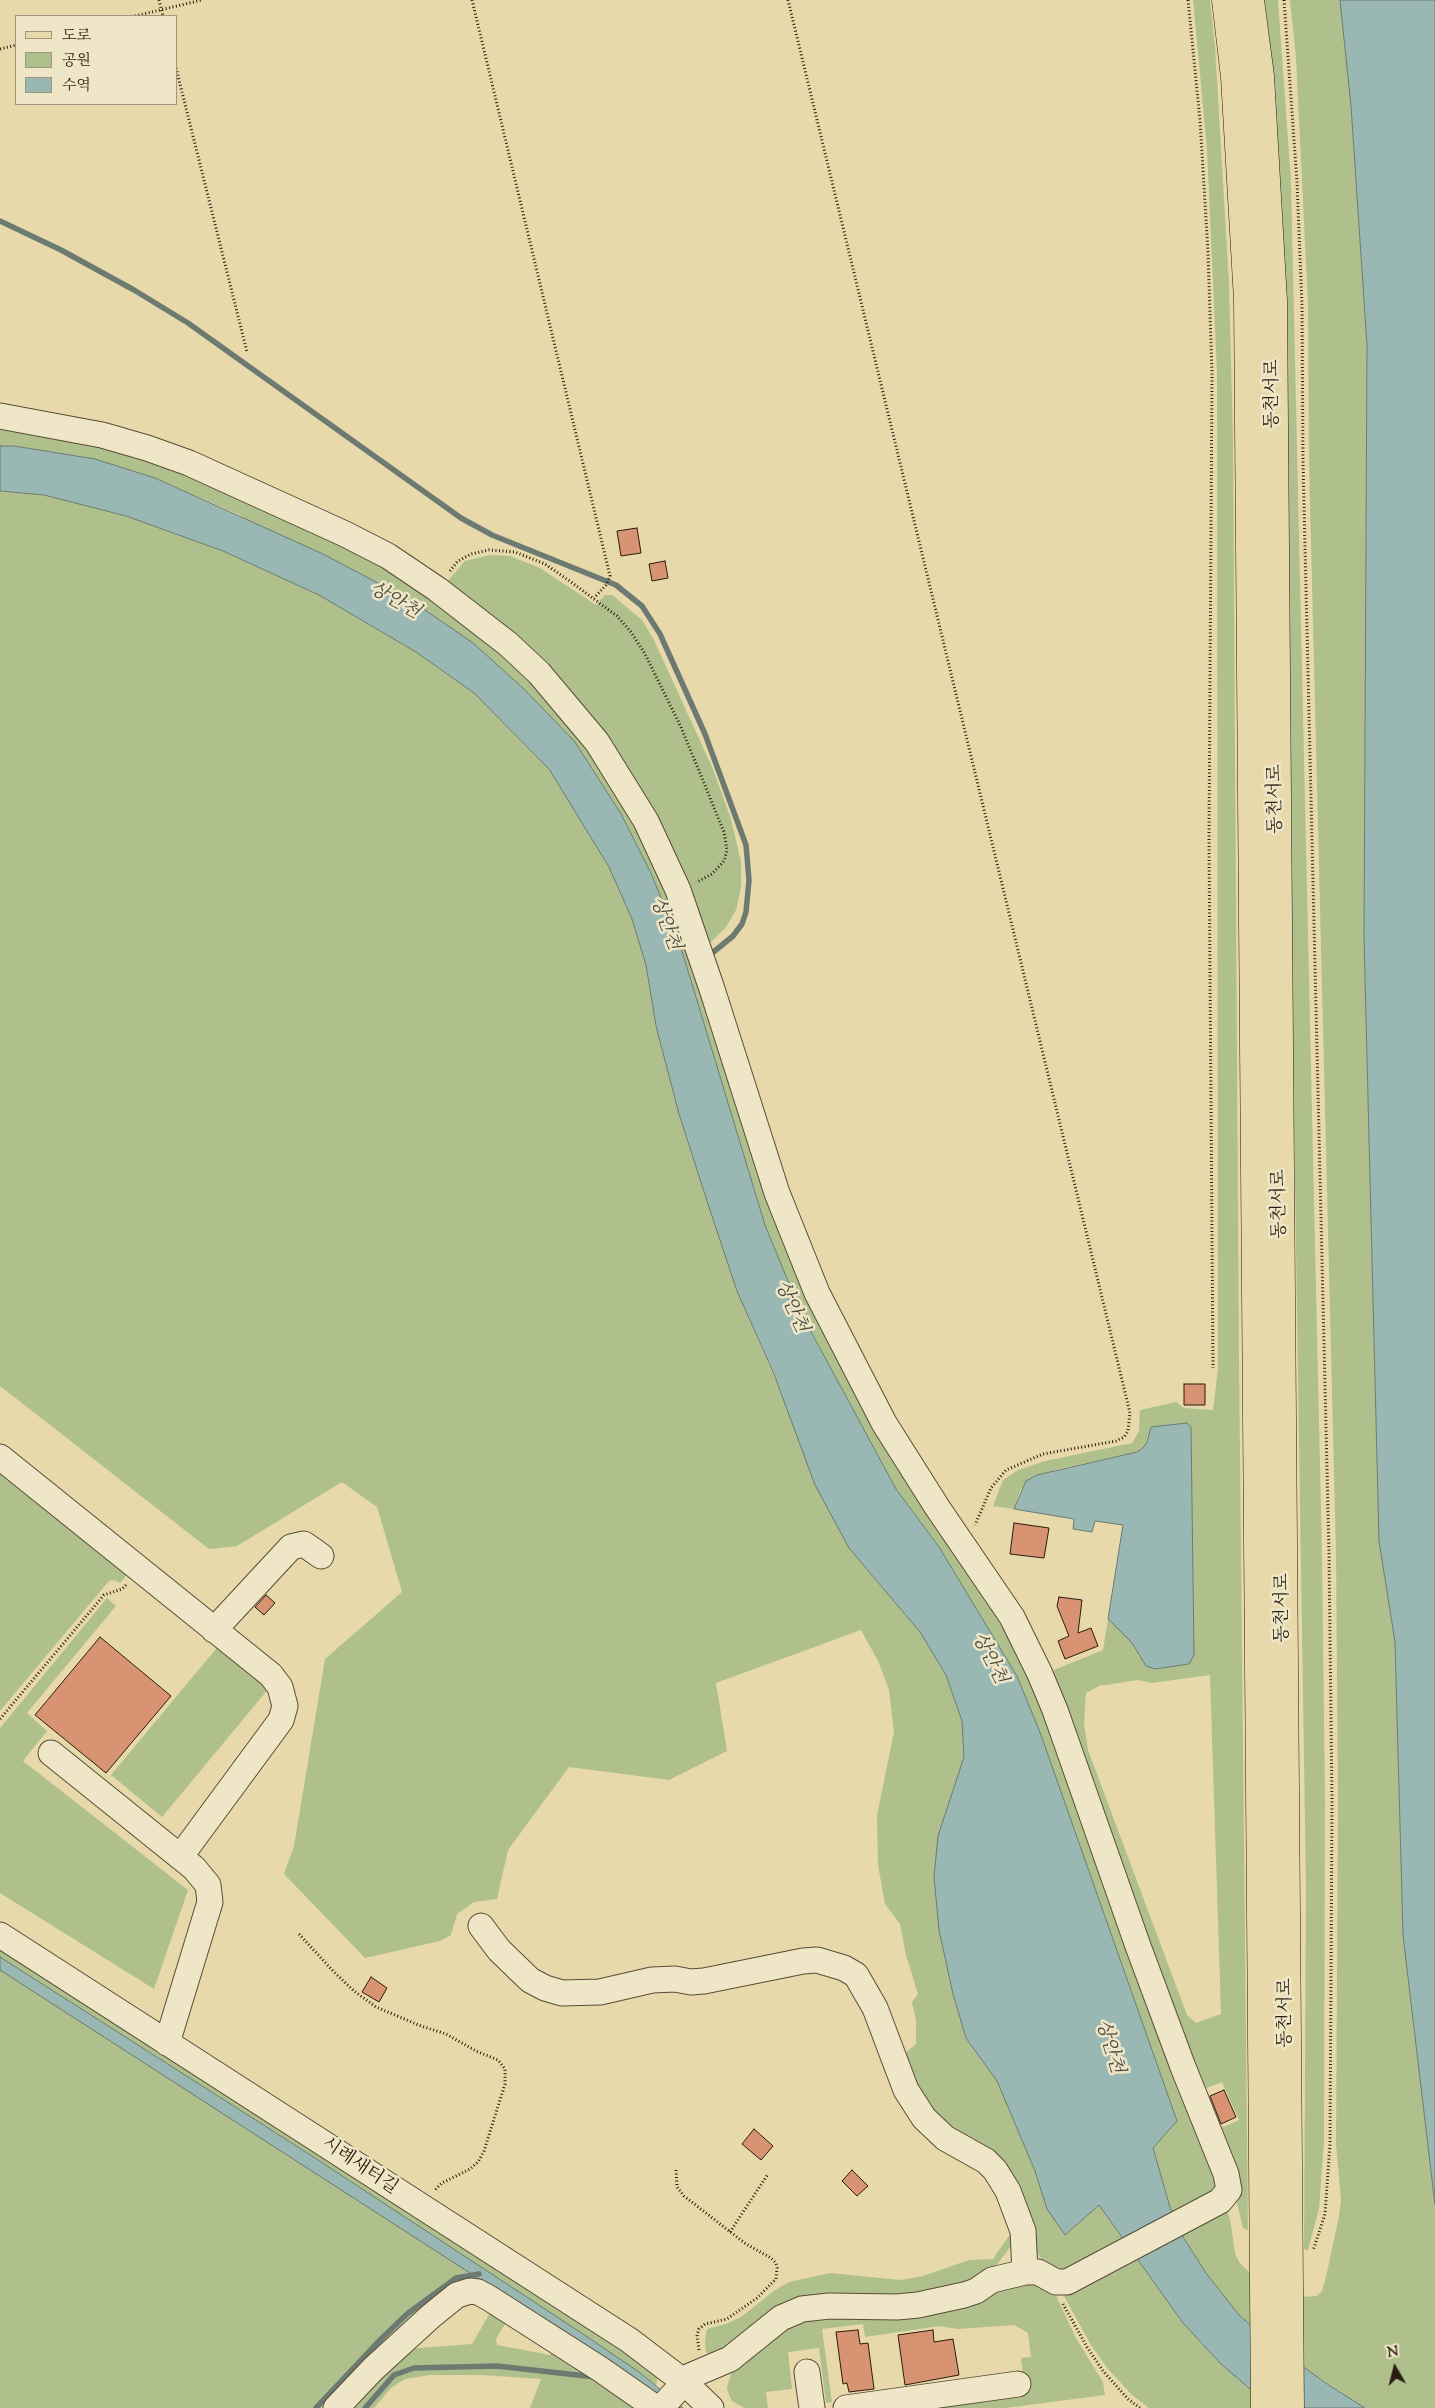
<!DOCTYPE html>
<meta charset="utf-8">
<style>
body{margin:0}
#map{position:relative;width:1435px;height:2408px;overflow:hidden;background:#e7d9aa;font-family:"Sorts Mill Goudy","Noto Serif KR",serif}
canvas{display:block}
.legend{position:absolute;left:15px;top:15px;width:162px;height:90px;box-sizing:border-box;background:#efe6c8;border:1px solid #9f967e;margin:0;padding:6px 9px;list-style:none;font-size:15px;color:#281d0f}
.legend li{display:flex;align-items:center;gap:10px;height:25px}
.legend b{width:25px;border:1px solid #9f967e}
.north{position:absolute;left:1370px;top:2343px;width:50px;height:50px;-webkit-text-stroke:4px #efe6c8;paint-order:stroke;rotate:352deg;font-size:14px;font-weight:700;line-height:20px;text-align:center;color:#281d0f}
.north::after{content:'';display:block;margin:auto;width:18px;height:22px;background:#281d0f;clip-path:polygon(50% 0,100% 100%,50% 72%,0 100%)}
</style>
<div id="map">
<canvas width="1435" height="2408"></canvas>
<ul class="legend">
<li><b style="height:6px;background:#e7d9aa"></b>도로</li>
<li><b style="height:14px;background:#afc08d"></b>공원</li>
<li><b style="height:14px;background:#9ab8b3"></b>수역</li>
</ul>
<div class="north">N</div>
</div>
<script>
const g = document.querySelector('canvas').getContext('2d');
g.lineJoin = 'round';
function fill(path, color) { g.fillStyle = color; g.fill(path, 'evenodd'); }
const poly = rows => new Path2D(rows.map(r => 'M' + r).join(''));
function trace(path, color, width, dash) { g.strokeStyle = color; g.lineWidth = width; g.lineCap = dash ? 'butt' : 'round'; g.setLineDash(dash || []); g.stroke(path); }
function drawText(font, color, halo, rows, align = 'center') {
  g.font = font + ' "Sorts Mill Goudy","Noto Serif KR",serif'; g.lineWidth = 5; g.setLineDash([]); g.textBaseline = 'middle'; g.strokeStyle = halo; g.fillStyle = color; for (const [text, x, y, turn = 0] of rows) {
    g.save(); g.translate(x, y); g.rotate((+turn || 0) * Math.PI / 180); g.textAlign = isNaN(turn) ? turn : align; if (halo) g.strokeText(text, 0, 0); g.fillText(text, 0, 0); g.restore();
  }
}
fill(poly([
 [1193,0,1210,0,1215,46,1229,283,1233,439,1239,1358,1248,2230,1243,2228,1234,2190,1214,2131,1239,2120,1222,2082,1199,2091,1056,1694,1054,1670,1103,1650,1108,1619,1132,1643,1147,1666,1148,1432,1147,1442,1143,1448,1137,1452,1054,1470,1021,1489,1014,1509,993,1506,1003,1480,1018,1470,1045,1461,1132,1443,1139,1431,1140,1410,1176,1402,1184,1408,1213,1410,1218,1369,1217,373,1207,149],
 [1210,1675,1221,2014,1196,2023,1187,2015,1088,1750,1084,1724,1086,1693,1099,1686,1138,1680,1152,1683],
 [1263,0,1278,0,1291,182,1322,1554,1325,1801,1324,2142,1319,2209,1308,2250,1304,2249,1306,1888,1289,799],
 [1290,0,1340,0,1351,106,1367,345,1364,937,1379,1541,1395,1642,1403,1935,1435,2205,1435,2408,1365,2408,1330,2386,1281,2351,1239,2315,1206,2273,1183,2237,1170,2207,1153,2148,1177,2121,1041,1735,1017,1676,939,1547,896,1489,802,1315,765,1225,679,941,650,871,621,814,575,742,240,515,155,478,95,459,14,446,0,446,0,422,36,426,197,473,431,591,564,709,646,831,781,1219,1024,1656,1230,2219,1235,2253,1239,2262,1255,2278,1301,2297,1317,2296,1322,2291,1326,2277,1339,2216,1341,2200,1336,2144,1338,1802,1336,1553,1309,462,1308,305,1296,58],
 [0,491,44,495,126,516,223,551,319,595,416,652,474,693,549,769,609,867,632,919,646,965,656,1026,679,1114,737,1291,849,1548,920,1632,946,1675,962,1721,964,1757,934,1877,939,1930,953,1994,966,2038,997,2081,1035,2171,1047,2209,1065,2235,1099,2205,1183,2323,1220,2363,1275,2408,1149,2408,1131,2394,1108,2369,1091,2345,1049,2269,1029,2242,1025,2221,950,2134,907,2075,905,2053,916,2044,916,2020,912,2002,918,1994,906,1955,900,1924,885,1904,878,1865,877,1815,894,1732,889,1690,878,1661,861,1630,716,1683,727,1751,669,1780,569,1767,508,1850,497,1899,474,1902,457,1914,451,1935,440,1941,365,1958,284,1874,294,1846,325,1659,402,1592,377,1507,342,1482,237,1546,209,1549,0,1386],
 [490,555,510,556,540,568,596,605,605,595,612,595,642,620,653,638,713,769,731,819,741,862,741,888,736,910,726,927,709,944,649,814,446,583,465,561],
 [0,1467,130,1571,120,1583,114,1580,109,1581,0,1711],
 [107,1598,116,1606,27,1713,47,1731,23,1761,188,1890,154,1989,0,1893,0,1728],
 [220,1644,270,1687,162,1817,111,1775],
 [0,1949,618,2347,658,2377,656,2385,639,2372,312,2156,0,1957],
 [0,1970,263,2138,577,2342,478,2284,329,2408,0,2408],
 [1014,2232,1018,2237,992,2271,975,2287,844,2301,712,2356,706,2352,705,2341,707,2329,726,2324,741,2317,775,2290,789,2282,831,2273,900,2280,923,2276,969,2260,993,2259,1008,2237],
 [1034,2281,1052,2287,1076,2338,1103,2382,1105,2395,1006,2408,914,2408,1025,2393,1021,2358,1031,2357,1028,2333,1014,2325,958,2329,939,2326,865,2337,863,2324,822,2329,832,2402,826,2403,819,2348,788,2352,792,2389,766,2392,768,2408,744,2408,732,2401,729,2395,727,2387,732,2371,782,2322],
 [494,2306,510,2316,496,2339,497,2345,550,2355,558,2347,646,2408,530,2408,541,2379,482,2375,430,2375,405,2379,391,2388,374,2408,343,2408,406,2349,472,2344]
]), '#afc08d');
const water = poly([
 [1340,0,1435,0,1435,2205,1403,1935,1395,1642,1379,1541,1364,937,1367,345,1351,106,1340,0],
 [0,446,14,446,95,459,155,478,323,554,412,601,473,643,524,689,575,742,621,814,650,871,679,941,765,1225,802,1315,896,1489,939,1547,1017,1676,1041,1735,1177,2121,1153,2148,1170,2207,1183,2237,1206,2273,1239,2315,1281,2351,1330,2386,1365,2408,1272,2408,1220,2363,1183,2323,1099,2205,1065,2235,1047,2209,1035,2171,997,2081,966,2038,953,1994,939,1930,934,1877,938,1836,964,1757,962,1721,946,1675,920,1632,849,1548,815,1485,774,1374,737,1291,709,1207,679,1114,656,1026,646,965,632,919,609,867,549,769,474,693,416,652,319,595,223,551,126,516,44,495,0,491,0,446],
 [1187,1423,1191,1427,1194,1655,1189,1664,1155,1669,1146,1666,1132,1643,1108,1619,1123,1525,1095,1521,1092,1532,1073,1529,1074,1519,1014,1509,1026,1481,1037,1475,1137,1452,1143,1448,1147,1442,1151,1427,1187,1423],
 [0,1957,312,2156,583,2334,639,2372,683,2408,668,2408,577,2342,0,1970,0,1957]
]);
fill(water, '#9ab8b3');
trace(water, '#6c7a71', 1);
trace(poly([
 [0,221,61,250,134,290,188,323,461,518,492,535,616,585,642,606,660,634,705,734,746,845,749,880,746,912,742,924,733,936,711,954],
 [316,2408,381,2339,407,2314,456,2278,479,2274],
 [365,2408,394,2375,414,2368,497,2366,595,2377]
]), '#6c7a71', 5.5);
const building = poly([
 [637,528,641,553,621,556,617,531,637,528],
 [665,561,668,578,652,581,649,564,665,561],
 [1184,1384,1205,1384,1205,1405,1184,1405,1184,1384],
 [1014,1523,1049,1528,1044,1558,1010,1554,1014,1523],
 [266,1595,275,1603,264,1615,255,1607,266,1595],
 [1059,1597,1082,1600,1078,1633,1091,1628,1098,1646,1065,1659,1058,1641,1069,1636,1057,1606,1059,1597],
 [100,1637,171,1696,106,1773,35,1715,100,1637],
 [371,1977,387,1988,379,2002,362,1992,371,1977],
 [1224,2090,1236,2117,1221,2124,1210,2096,1224,2090],
 [754,2129,773,2146,761,2160,742,2144,754,2129],
 [852,2170,868,2186,857,2196,842,2181,852,2170],
 [858,2330,860,2344,868,2343,874,2389,849,2392,847,2383,843,2384,836,2332,858,2330],
 [933,2330,934,2342,953,2339,959,2375,905,2385,898,2335,933,2330]
]);
fill(building, '#d89373');
trace(building, '#281d0f', 1);
const minor = poly([
 [0,416,102,435,147,448,189,463,345,534,388,556,437,589,508,644,539,673,597,742,646,821,678,890,712,989,777,1193,817,1293,884,1423,937,1507,1012,1617,1040,1674,1055,1710,1138,1946,1183,2067,1226,2174,1229,2190,1220,2201,1067,2282,1056,2282,1038,2272,1025,2272,992,2280,976,2291,964,2295,918,2305,897,2307,829,2306,802,2309,781,2318,730,2359,690,2376,661,2408],
 [0,1457,271,1675,280,1687,285,1706,281,1720,180,1857],
 [214,1630,291,1547,304,1544,321,1556],
 [51,1753,194,1868,208,1885,210,1902,167,2043],
 [481,1926,499,1950,530,1980,545,1988,562,1993,600,1992,652,1980,675,1979,691,1982,704,1981,803,1961,817,1960,844,1968,856,1975,875,2008,906,2090,924,2118,945,2138,986,2161,995,2170,1008,2191,1023,2231,1025,2272],
 [0,1935,629,2340,683,2381,711,2408],
 [807,2372,812,2408],
 [336,2408,373,2369,431,2316,457,2295,470,2291,478,2292,489,2298,600,2369,656,2408],
 [846,2408,1018,2384]
]);
const major = poly([
 [1226,0,1235,77,1248,300,1265,2408],
 [1250,0,1260,76,1273,301,1290,2408]
]);
trace(minor, '#584c36', 27);
trace(major, '#281d0f', 29);
trace(poly([
 [159,0,163,16],
 [472,0,610,576,606,585,594,598],
 [788,0,1130,1413,1128,1431,1124,1437,1116,1441,1043,1454,1006,1470,991,1488,975,1525],
 [1188,0,1200,120,1208,252,1212,374,1209,840,1213,1368],
 [1284,0,1297,182,1302,305,1303,462,1329,1553,1332,1802,1330,2144,1325,2214,1313,2251],
 [135,16,202,0],
 [0,49,16,45],
 [176,68,247,352],
 [450,571,458,561,471,554,489,550,515,552,545,564,571,582,617,616,631,632,645,654,681,727,724,832,727,850,724,861,712,874,697,882],
 [0,1719,104,1595,122,1589,126,1585],
 [299,1934,333,1971,354,1991,376,2007,421,2026,446,2034,476,2051,498,2060,505,2069,505,2084,484,2151,478,2162,470,2169,442,2183,434,2191],
 [676,2170,677,2187,684,2196,746,2244,771,2258,776,2263,777,2268,776,2279,757,2298,727,2319,705,2324,699,2329,697,2335,699,2350],
 [730,2232,768,2174],
 [1063,2304,1087,2347,1103,2371,1128,2399,1140,2408]
]), '#281d0f', 3, [1, 2.5]);
trace(minor, '#efe6c8', 25);
trace(major, '#e7d9aa', 28);
drawText('18px', '#281d0f', '#efe6c8', [
 ["동천서로",1274,394,-90],
 ["동천서로",1277,799,-91],
 ["동천서로",1281,1204,-91],
 ["동천서로",1284,1608,-90],
 ["동천서로",1287,2013,-90],
 ["시례새터길",359,2167,34]
]);
drawText('italic 19px', '#4a4c40', '#efe6c8', [
 ["상안천",394,602,30],
 ["상안천",664,924,70],
 ["상안천",790,1307,66],
 ["상안천",988,1659,63],
 ["상안천",1108,2047,73]
]);
</script>
